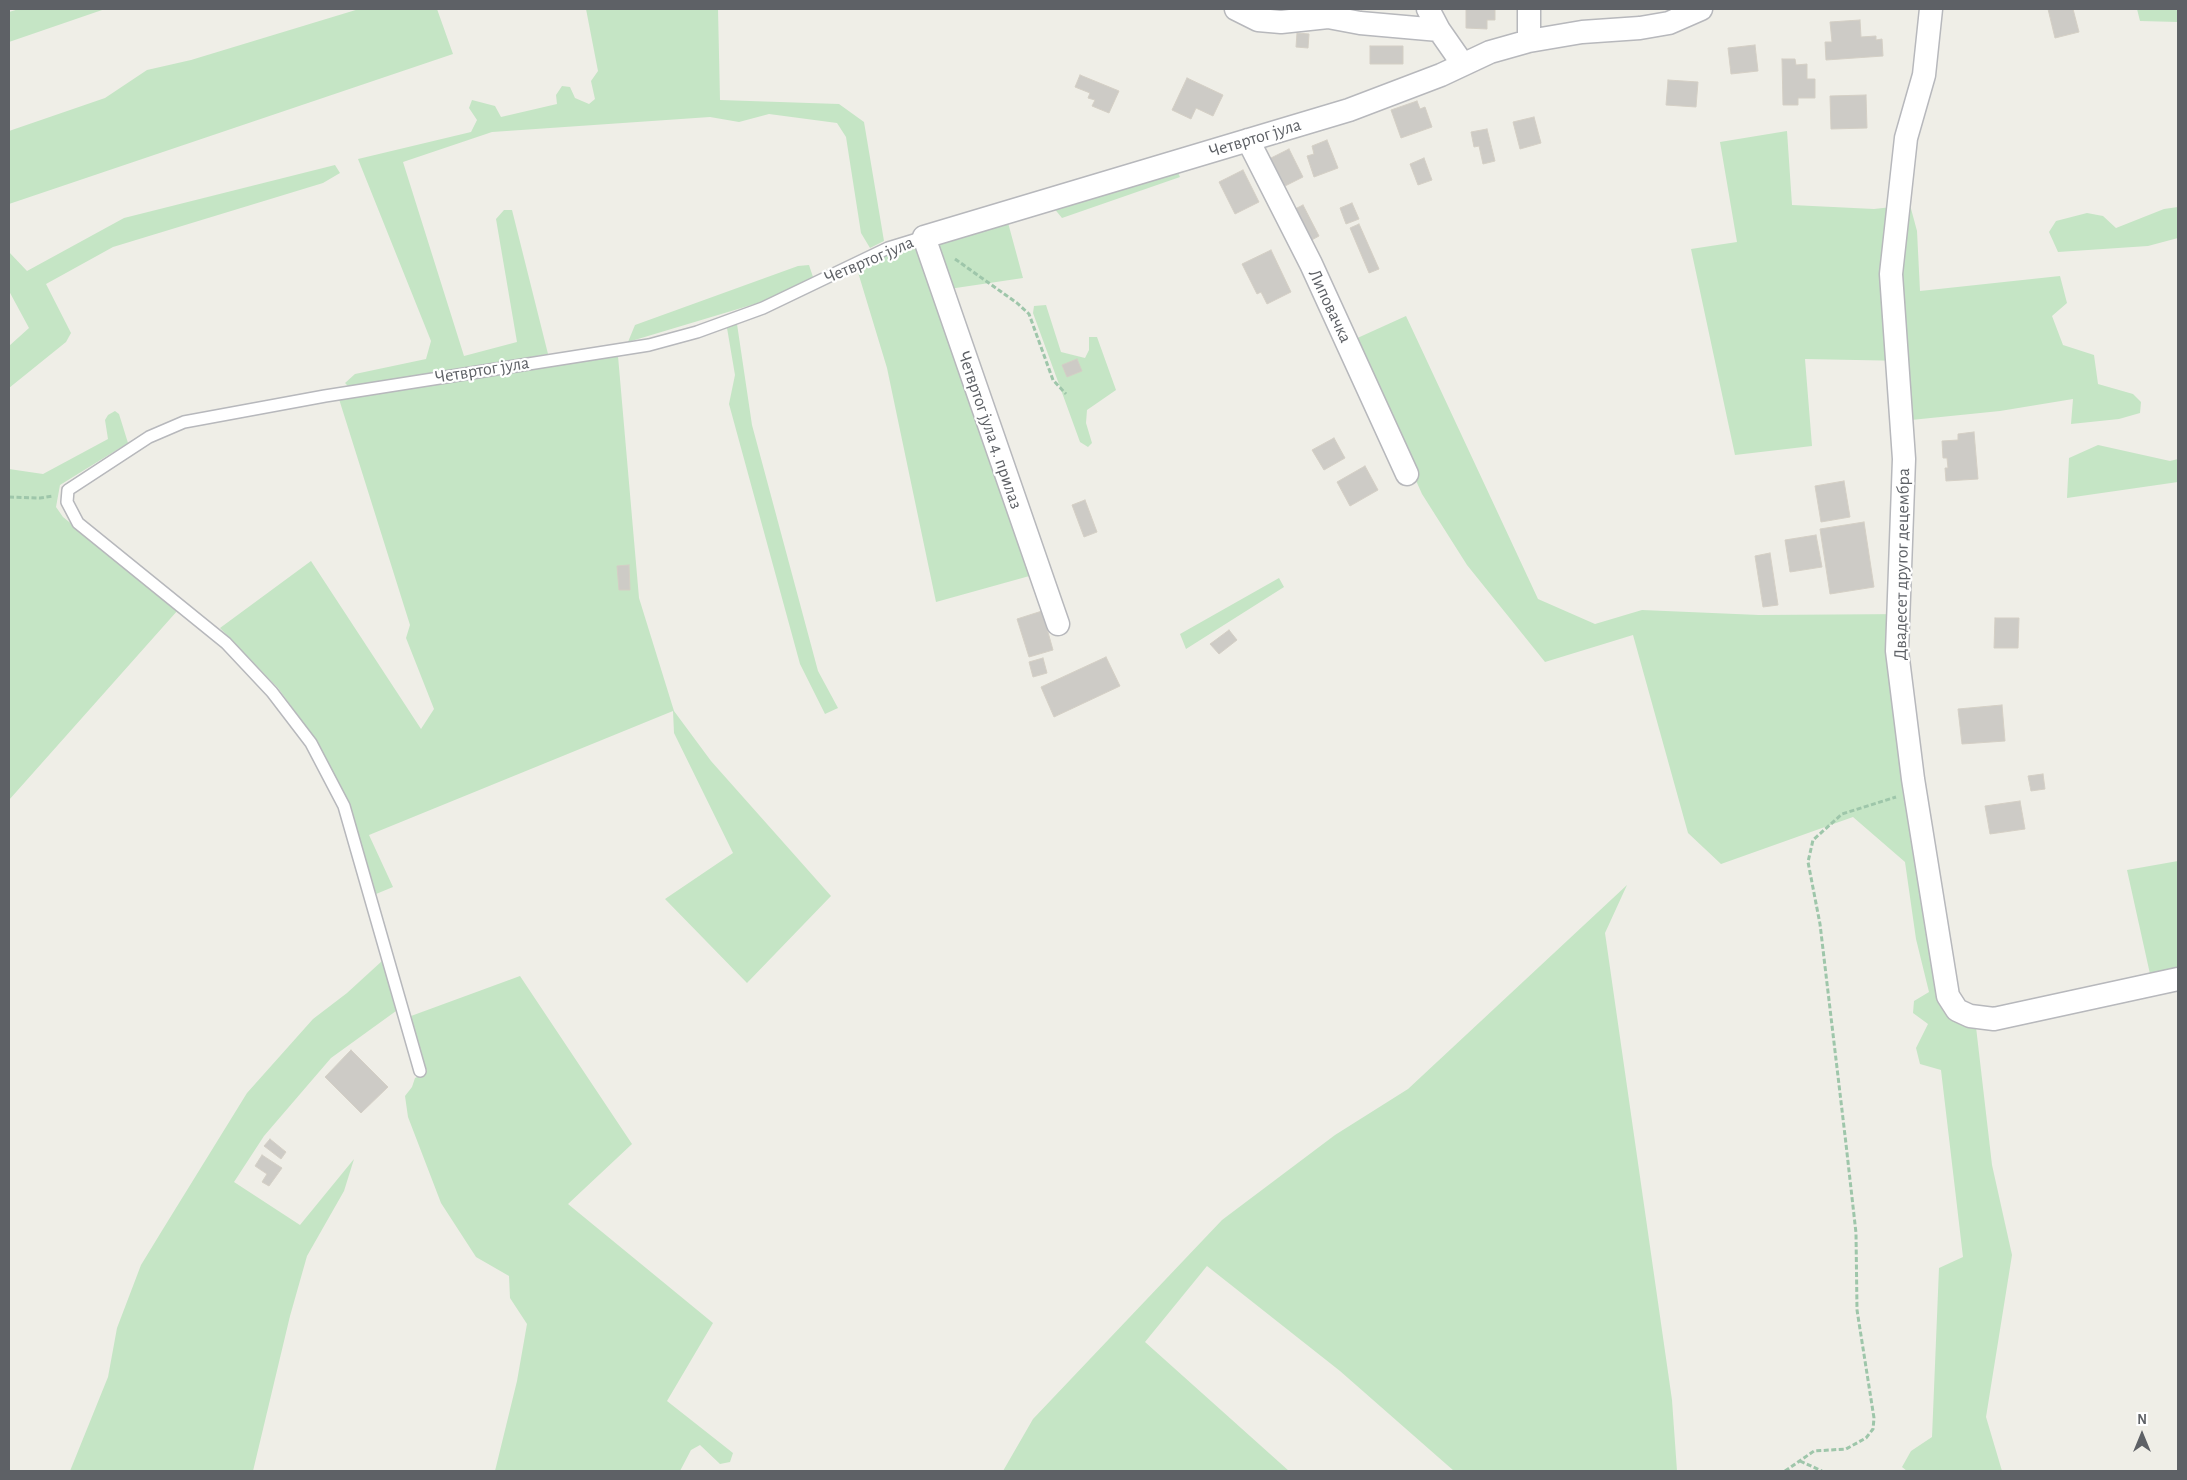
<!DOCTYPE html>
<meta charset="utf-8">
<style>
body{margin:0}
#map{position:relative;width:2187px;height:1480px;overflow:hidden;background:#efeee7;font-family:"Alegreya Sans",sans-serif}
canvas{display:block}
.frame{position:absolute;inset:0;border:10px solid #5e6166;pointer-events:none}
.north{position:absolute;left:2117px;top:1410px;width:50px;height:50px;-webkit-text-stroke:4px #fff;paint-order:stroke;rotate:0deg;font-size:14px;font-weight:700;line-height:20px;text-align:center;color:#5e6166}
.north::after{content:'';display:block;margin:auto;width:18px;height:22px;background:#5e6166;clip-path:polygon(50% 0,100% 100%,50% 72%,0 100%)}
</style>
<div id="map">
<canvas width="2187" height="1480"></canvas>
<div class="frame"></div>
<div class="north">N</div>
</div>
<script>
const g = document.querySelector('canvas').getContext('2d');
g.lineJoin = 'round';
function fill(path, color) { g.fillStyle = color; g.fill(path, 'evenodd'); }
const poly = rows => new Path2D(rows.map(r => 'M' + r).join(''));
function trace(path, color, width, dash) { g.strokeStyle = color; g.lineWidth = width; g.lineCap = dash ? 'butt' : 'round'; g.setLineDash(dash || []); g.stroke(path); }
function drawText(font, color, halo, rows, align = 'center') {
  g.font = font + ' "Alegreya Sans",sans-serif'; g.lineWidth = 4.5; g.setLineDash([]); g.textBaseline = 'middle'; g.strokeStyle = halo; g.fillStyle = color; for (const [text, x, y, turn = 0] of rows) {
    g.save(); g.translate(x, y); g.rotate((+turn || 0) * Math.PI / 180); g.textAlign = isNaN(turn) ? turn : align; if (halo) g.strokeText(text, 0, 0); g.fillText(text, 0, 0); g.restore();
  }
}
fill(poly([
 [19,9,105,9,9,42,9,12],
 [359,9,437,9,453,54,9,204,9,131,105,98,147,70,191,60],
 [586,9,718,9,720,100,839,104,864,122,884,241,870,248,861,233,846,137,837,123,769,114,739,122,710,117,492,132,403,162,464,356,517,342,496,219,504,210,512,210,548,354,350,388,345,383,355,374,426,359,431,341,358,159,471,132,477,120,469,108,472,100,495,106,501,117,557,104,556,95,562,86,570,87,575,98,589,104,595,99,591,81,598,71],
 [2137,9,2178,9,2178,22,2140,21],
 [1787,131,1792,205,1874,209,1910,205,1917,231,1920,291,2060,276,2067,303,2052,316,2063,345,2094,355,2098,384,2133,394,2141,402,2140,413,2119,419,2071,424,2073,399,2000,411,1911,420,1907,361,1805,359,1812,446,1735,455,1691,249,1737,242,1720,142],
 [335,165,340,173,323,183,113,247,46,284,71,333,66,342,9,388,9,346,29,328,9,291,9,252,27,271,124,218],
 [1175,166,1180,177,1062,218,1053,207],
 [2178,207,2178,238,2148,246,2058,252,2049,232,2056,221,2087,213,2103,216,2116,228,2164,209],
 [1007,219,1023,278,949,289,931,241],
 [916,245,1033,575,936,602,887,368,857,269,893,251],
 [809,265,813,277,768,300,628,342,635,325,798,266],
 [1046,305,1061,352,1085,358,1089,350,1089,337,1097,337,1116,390,1087,410,1086,423,1092,443,1088,447,1080,442,1033,313,1034,306],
 [1406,316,1538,599,1595,624,1642,610,1759,615,1908,614,1904,651,1942,998,1976,1027,1992,1165,2012,1255,1986,1417,2002,1471,1907,1471,1902,1467,1911,1451,1932,1437,1939,1268,1963,1257,1941,1070,1920,1064,1916,1048,1928,1024,1913,1013,1914,1001,1929,992,1916,939,1905,862,1853,817,1721,864,1688,833,1633,635,1545,662,1467,565,1422,494,1353,340],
 [737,324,752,425,818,671,838,708,825,714,800,664,729,404,735,375,727,328],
 [618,356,639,598,674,711,711,761,831,896,747,983,665,899,733,853,674,733,673,711,369,835,393,887,376,894,350,806,318,743,278,688,220,628,311,561,421,729,434,709,406,638,410,625,339,399],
 [115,411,119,414,128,443,60,485,56,507,63,517,178,610,9,800,9,469,43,474,108,439,105,420,108,415],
 [2098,445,2170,461,2178,459,2178,482,2067,498,2069,458],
 [1279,578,1284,587,1186,649,1180,634],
 [2178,861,2178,969,2150,974,2127,870],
 [1627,885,1605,933,1672,1400,1677,1471,1454,1471,1340,1371,1207,1266,1145,1342,1289,1471,1003,1471,1033,1419,1222,1220,1335,1135,1408,1089],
 [382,961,396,1011,331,1058,264,1136,234,1182,300,1225,354,1159,344,1191,307,1256,290,1316,253,1471,70,1471,108,1377,117,1328,141,1265,163,1229,247,1093,313,1019,347,993],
 [520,976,632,1144,568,1204,713,1323,667,1401,733,1453,730,1462,720,1464,700,1445,691,1450,680,1471,495,1471,517,1381,527,1324,510,1298,509,1276,476,1257,441,1203,408,1117,405,1096,412,1087,415,1078,427,1072,411,1016]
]), '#c5e5c5');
const building = poly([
 [1466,9,1495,9,1495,20,1487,20,1487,29,1466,28,1466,9],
 [2048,9,2073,9,2079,32,2055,38,2048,9],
 [1860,20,1861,37,1876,36,1876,40,1882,39,1883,56,1826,60,1825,42,1832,42,1830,22,1860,20],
 [1297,33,1309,34,1308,48,1296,47,1297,33],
 [1755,45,1758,71,1731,74,1728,48,1755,45],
 [1370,46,1403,46,1403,64,1370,64,1370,46],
 [1782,59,1795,59,1796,65,1807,64,1807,79,1815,79,1815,98,1798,98,1798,105,1783,105,1782,59],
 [1080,75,1119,91,1109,113,1092,106,1095,100,1088,98,1090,93,1075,87,1080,75],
 [1187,78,1223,95,1213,116,1196,108,1191,119,1172,110,1187,78],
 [1668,80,1698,82,1696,107,1666,105,1668,80],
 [1866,95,1867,128,1831,129,1830,96,1866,95],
 [1417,101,1420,109,1425,107,1432,127,1401,138,1391,110,1417,101],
 [1534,117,1541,143,1520,149,1513,122,1534,117],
 [1487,129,1495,161,1483,164,1479,146,1474,147,1471,132,1487,129],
 [1327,140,1338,168,1314,177,1307,156,1314,154,1312,146,1327,140],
 [1289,149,1303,177,1281,188,1267,160,1289,149],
 [1424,158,1432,180,1418,185,1410,164,1424,158],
 [1243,170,1259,202,1235,214,1219,182,1243,170],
 [1352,203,1359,219,1346,224,1340,208,1352,203],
 [1303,205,1319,236,1308,242,1293,210,1303,205],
 [1359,224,1379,269,1369,273,1350,228,1359,224],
 [1271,250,1291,292,1267,304,1261,292,1257,294,1242,264,1271,250],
 [1077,359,1082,371,1067,377,1062,365,1077,359],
 [1974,432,1978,479,1946,481,1945,468,1948,468,1947,458,1943,458,1942,441,1958,440,1958,434,1974,432],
 [1334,438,1345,458,1324,470,1312,450,1334,438],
 [1365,466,1378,490,1350,506,1337,482,1365,466],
 [1844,481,1850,517,1821,522,1815,486,1844,481],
 [1085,500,1097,532,1084,537,1072,505,1085,500],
 [1864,522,1874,587,1830,594,1820,529,1864,522],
 [1816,535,1822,567,1790,572,1785,540,1816,535],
 [1770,553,1778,605,1763,607,1755,556,1770,553],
 [629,565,630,590,619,590,617,566,629,565],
 [1042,611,1053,650,1029,657,1017,619,1042,611],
 [1995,618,2019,618,2018,648,1994,648,1995,618],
 [1229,630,1237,640,1219,654,1210,644,1229,630],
 [1106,657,1120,686,1054,717,1041,687,1106,657],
 [1043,658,1047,673,1033,677,1029,662,1043,658],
 [2002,705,2005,741,1962,744,1958,709,2002,705],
 [2043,774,2045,789,2031,791,2028,776,2043,774],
 [2020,801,2025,829,1990,834,1985,806,2020,801],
 [351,1050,388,1087,361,1113,325,1077,351,1050],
 [270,1139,286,1152,281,1159,264,1146,270,1139],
 [262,1155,282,1168,269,1186,262,1182,267,1174,255,1166,262,1155]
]);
fill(building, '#cdcbc6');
trace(building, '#d4cfc5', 1);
const service = poly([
 [420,1071,344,806,311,743,272,692,226,643,78,523,67,502,68,490,149,437,184,422,325,396,649,345,697,332,763,308,888,248,924,237]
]);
const minor = poly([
 [1236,9,1258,20,1281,22,1328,17,1360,23,1439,30],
 [1428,9,1439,30,1462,63],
 [1931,9,1924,75,1906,138,1891,274,1904,459,1897,651,1913,779,1948,996,1957,1010,1970,1016,1994,1019,2178,979],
 [1529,41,1529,9],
 [1248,140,1311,264,1407,474],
 [1058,624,924,237,1349,110,1441,75,1490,52,1529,41,1582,32,1640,28,1669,23,1701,9]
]);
trace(service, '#b7b8bc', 14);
trace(minor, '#b7b8bc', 25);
trace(poly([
 [955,259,1017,303,1029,314,1053,380,1066,394],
 [9,497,40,498,53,496],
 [1800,1461,1822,1471],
 [1785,1471,1814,1451,1846,1449,1866,1438,1873,1429,1874,1418,1857,1310,1856,1233,1846,1144,1820,924,1808,862,1813,840,1842,814,1896,797]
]), '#9ec6aa', 3, [5, 2.5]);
trace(service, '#fff', 11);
trace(minor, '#fff', 22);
drawText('18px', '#5e6166', '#fff', [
 ["Четвртог јула",1255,138,-17],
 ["Четвртог јула",869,260,-23],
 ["Липовачка",1330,306,65],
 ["Четвртог јула",482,370,-9],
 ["Четвртог јула 4. прилаз",990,430,71],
 ["Двадесет другог децембра",1902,564,-89]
]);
</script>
